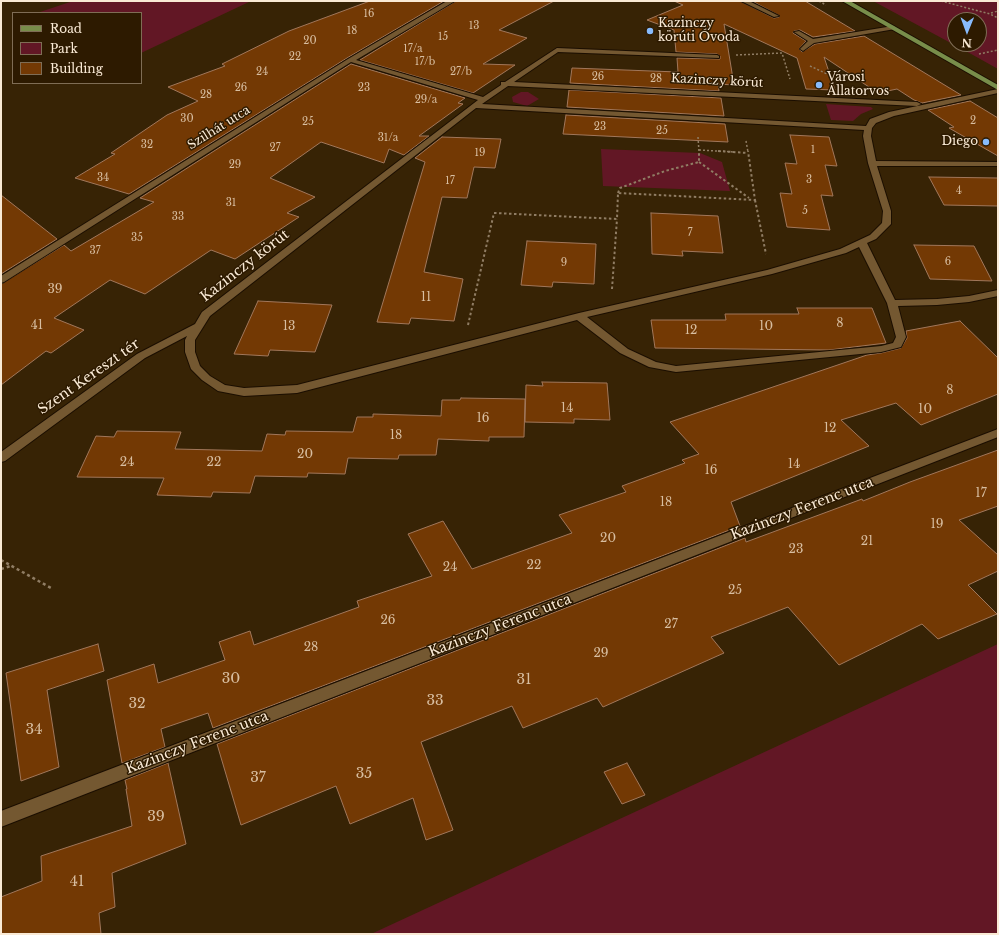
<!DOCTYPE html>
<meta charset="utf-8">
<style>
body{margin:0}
#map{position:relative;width:999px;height:935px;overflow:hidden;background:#372305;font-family:"Libre Baskerville",serif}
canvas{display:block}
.frame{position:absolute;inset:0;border:2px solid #faead5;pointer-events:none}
.legend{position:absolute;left:12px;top:12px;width:130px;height:72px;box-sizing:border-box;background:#2d1a00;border:1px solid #7f6d55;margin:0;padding:5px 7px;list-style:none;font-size:12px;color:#faead5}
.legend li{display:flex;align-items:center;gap:8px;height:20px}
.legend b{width:20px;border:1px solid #7f6d55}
.north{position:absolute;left:947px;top:12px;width:40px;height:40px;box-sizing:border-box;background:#2d1a00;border:1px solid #7f6d55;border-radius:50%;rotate:181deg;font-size:11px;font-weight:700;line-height:16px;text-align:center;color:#faead5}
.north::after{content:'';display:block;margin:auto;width:14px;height:18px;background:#88bbfc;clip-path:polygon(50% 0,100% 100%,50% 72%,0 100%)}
</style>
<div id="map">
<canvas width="999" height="935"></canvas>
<div class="frame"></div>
<ul class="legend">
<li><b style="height:5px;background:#788d4a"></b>Road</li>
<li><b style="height:11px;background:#621725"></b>Park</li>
<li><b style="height:11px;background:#733904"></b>Building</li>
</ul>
<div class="north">N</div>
</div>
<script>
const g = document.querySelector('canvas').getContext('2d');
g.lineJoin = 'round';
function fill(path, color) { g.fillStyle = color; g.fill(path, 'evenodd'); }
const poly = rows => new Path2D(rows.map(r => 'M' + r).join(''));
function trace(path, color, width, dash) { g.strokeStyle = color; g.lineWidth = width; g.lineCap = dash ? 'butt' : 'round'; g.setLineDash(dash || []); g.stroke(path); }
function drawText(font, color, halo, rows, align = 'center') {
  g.font = font + ' "Libre Baskerville",serif'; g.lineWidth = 3; g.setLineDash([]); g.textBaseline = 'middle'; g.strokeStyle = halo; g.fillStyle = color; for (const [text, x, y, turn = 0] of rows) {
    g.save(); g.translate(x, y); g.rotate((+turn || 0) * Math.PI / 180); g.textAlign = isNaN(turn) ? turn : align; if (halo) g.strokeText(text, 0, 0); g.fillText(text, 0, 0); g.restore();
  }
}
fill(poly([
 [73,1,251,1,141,53,141,13,37,13],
 [873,1,998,1,998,69,973,55],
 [955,20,979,20,979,44,955,44],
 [521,92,528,92,539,99,527,106,513,102,512,97],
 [826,104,871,107,873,109,861,114,853,121,831,120],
 [601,149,700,153,722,162,730,191,603,186],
 [998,644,998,934,371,934]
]), '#621725');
const building = poly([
 [370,1,444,1,347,58,129,194,75,178,115,154,111,153,167,115,198,101,168,87,225,66,222,64,289,31,370,1],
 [456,1,554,1,499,30,527,38,483,64,515,65,473,93,360,60,456,1],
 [674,1,740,1,774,18,779,17,780,16,752,1,805,1,855,31,813,37,800,30,794,31,793,33,806,41,799,49,802,52,815,44,864,36,961,95,922,103,914,100,897,89,878,93,824,57,835,90,806,89,797,58,724,24,734,85,718,84,719,91,570,83,572,68,678,72,677,58,720,59,720,56,717,54,676,52,674,30,647,20,683,5,674,1],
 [351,64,465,98,458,103,463,104,419,136,429,136,404,155,389,149,384,163,321,142,270,178,315,197,287,213,299,217,235,259,211,250,145,294,110,280,54,318,84,330,51,353,46,351,1,385,1,284,64,245,71,251,154,202,140,198,351,64],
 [569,90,721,98,724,116,567,107,569,90],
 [970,101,998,118,998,156,949,128,954,127,928,110,970,101],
 [566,115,725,124,728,142,563,134,566,115],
 [790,135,829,137,837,166,825,165,833,196,821,195,830,230,787,227,780,193,792,194,785,163,797,164,790,135],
 [442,137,501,139,495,168,474,167,467,198,442,197,424,272,463,279,454,321,411,318,409,324,377,322,425,162,415,158,442,137],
 [929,177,998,178,998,206,944,205,929,177],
 [1,195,57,239,1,274,1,195],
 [651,213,718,216,723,253,682,251,683,256,652,254,651,213],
 [527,241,596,244,594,284,553,282,552,287,521,285,527,241],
 [914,245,974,246,992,281,930,279,914,245],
 [258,301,332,305,315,352,270,350,268,356,234,354,258,301],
 [797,308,872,308,886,343,829,350,655,348,651,320,726,320,725,314,799,314,797,308],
 [960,321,998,358,998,394,921,425,896,403,841,420,869,446,731,502,740,526,213,728,208,713,161,729,165,747,122,763,107,680,154,664,158,683,225,660,219,642,250,631,254,645,359,607,357,601,432,576,408,534,443,521,472,569,572,533,559,515,626,492,622,486,685,463,682,460,699,454,670,422,867,355,881,353,901,348,907,338,906,331,960,321],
 [542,382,607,383,610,420,574,419,574,423,525,422,526,385,543,386,542,382],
 [461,398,525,399,524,437,489,437,489,441,438,439,436,455,399,455,398,459,348,458,345,474,308,473,307,477,255,476,250,493,213,492,211,497,157,495,164,478,77,477,96,436,114,437,117,431,181,432,175,449,262,451,267,434,285,435,286,431,353,432,357,417,373,417,373,414,441,416,442,400,460,400,461,398],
 [998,450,998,506,959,520,998,555,998,571,968,585,997,614,938,639,922,624,839,665,788,607,711,637,724,653,603,707,597,698,523,728,512,706,421,742,453,830,426,840,413,798,350,824,336,786,241,825,217,744,745,538,746,542,862,499,863,501,910,482,998,450],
 [98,644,104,671,47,690,59,767,21,781,6,673,98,644],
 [168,763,186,844,112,873,115,907,99,913,101,934,1,934,1,897,42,881,41,856,132,826,126,789,127,789,125,780,168,763],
 [627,763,645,795,622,804,604,772,627,763]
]);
fill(building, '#733904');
trace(building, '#a1775b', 1);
const minor = poly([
 [447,1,455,1,356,60,483,97,501,85,501,82,505,82,557,48,717,55,719,56,719,58,558,52,514,82,917,102,921,104,917,106,508,86,482,104,866,126,870,119,889,112,998,89,998,93,894,116,876,123,872,128,871,136,876,161,998,162,998,166,877,166,891,211,891,224,876,239,867,243,895,300,937,299,969,296,998,290,998,296,969,302,937,305,898,306,906,337,901,347,881,352,676,372,649,367,620,353,577,320,297,393,244,396,218,391,202,380,191,369,185,352,185,340,187,336,145,358,5,461,1,462,1,452,137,354,195,324,202,312,478,100,351,62,4,282,1,283,1,276,348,59,447,1],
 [476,108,864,130,863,136,868,163,883,211,882,223,870,235,840,249,767,270,579,313,297,385,244,388,225,385,210,376,200,366,195,352,195,340,210,316,476,108],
 [859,247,887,303,896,337,893,343,881,346,676,366,656,362,628,349,587,317,772,274,846,253,859,247],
 [741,1,749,1,779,16,774,17,741,1],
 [893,26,895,27,895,29,814,43,803,51,800,49,808,41,794,32,799,31,813,39,893,26],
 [998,429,998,437,1,827,1,811,998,429]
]);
const major = poly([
 [842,1,850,1,998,85,998,90,842,1]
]);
trace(minor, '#1b0e00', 2);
trace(major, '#1b0e00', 2);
trace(poly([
 [819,1,826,5],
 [941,1,990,14,998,18],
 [991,13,998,11],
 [979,54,998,50],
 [736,55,782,53,790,79],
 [810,66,840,80],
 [698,137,699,152],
 [746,141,748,152],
 [699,150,734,152]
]), '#907d64', 1.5, [2, 2]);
trace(poly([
 [718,151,748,153],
 [699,162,749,198],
 [618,193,620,188,665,171,699,162,699,151],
 [755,200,766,254],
 [612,289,617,219],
 [468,325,494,213,617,219,618,193,755,200,748,151]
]), '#907d64', 2, [2.5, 2.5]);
trace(poly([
 [1,560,51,588],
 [1,569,11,566]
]), '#907d64', 2.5, [3, 3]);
fill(minor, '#745831');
fill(major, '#788d4a');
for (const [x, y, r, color] of [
 [650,31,4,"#88bbfc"],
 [819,85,4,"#88bbfc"],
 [986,142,4,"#88bbfc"]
]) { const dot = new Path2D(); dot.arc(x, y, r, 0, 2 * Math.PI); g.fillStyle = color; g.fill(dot); trace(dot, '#2d1a00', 1.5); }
drawText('10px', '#d8bea1', null, [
 ["16",369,14],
 ["13",474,26],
 ["18",352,31],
 ["15",443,37],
 ["20",310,41],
 ["17/a",413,49],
 ["22",295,57],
 ["17/b",425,62],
 ["24",262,72],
 ["27/b",461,72],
 ["26",598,77],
 ["28",656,79],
 ["26",241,88],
 ["23",364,88],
 ["28",206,95],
 ["29/a",426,100],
 ["30",187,119],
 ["2",973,121],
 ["25",308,122],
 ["23",600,127],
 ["25",662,131],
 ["31/a",388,138],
 ["32",147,145],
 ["27",275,148],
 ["1",813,150],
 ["19",480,153],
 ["29",235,165],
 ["34",103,178],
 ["3",809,180],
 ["17",450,181],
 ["4",959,191],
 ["31",231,203],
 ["5",805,211],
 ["33",178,217],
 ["7",690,233],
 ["35",137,238],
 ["37",95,251],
 ["6",948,262],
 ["9",564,263]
]);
drawText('12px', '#faead5', '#2d1a00', [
 ["Kazinczy",658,24],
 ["körúti Óvoda",658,38],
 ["Városi",827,78],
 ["Állatorvos",827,92],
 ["Diego",978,142,"right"]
], 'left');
drawText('12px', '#faead5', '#2d1a00', [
 ["Kazinczy körút",717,81,3],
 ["Szilhát utca",219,128,-32]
]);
drawText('12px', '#d8bea1', null, [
 ["39",55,290],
 ["11",426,298],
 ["8",840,324],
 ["41",37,326],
 ["13",289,327],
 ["10",766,327],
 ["12",691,331],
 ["8",950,391],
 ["14",567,409],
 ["10",925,410],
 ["16",483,419],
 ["12",830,429],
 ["18",396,436],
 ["20",305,455],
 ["24",127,463],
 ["22",214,463],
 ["14",794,465],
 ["16",711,471],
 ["17",981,494],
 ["18",666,503],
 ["19",937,525],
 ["20",608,539],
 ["21",867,542],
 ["23",796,550],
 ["22",534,566],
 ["24",450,568],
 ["25",735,591],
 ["26",388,621],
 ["27",671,625],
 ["28",311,648],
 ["29",601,654]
]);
drawText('14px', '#faead5', '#2d1a00', [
 ["Kazinczy körút",245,266,-38],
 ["Szent Kereszt tér",89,377,-35],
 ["Kazinczy Ferenc utca",802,509,-21],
 ["Kazinczy Ferenc utca",500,626,-21],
 ["Kazinczy Ferenc utca",197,743,-21]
]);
drawText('14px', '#d8bea1', null, [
 ["30",231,679],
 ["31",524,680],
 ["33",435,701],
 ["32",137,704],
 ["34",34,730],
 ["35",364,774],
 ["37",258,778],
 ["39",156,817],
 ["41",77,882]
]);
</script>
